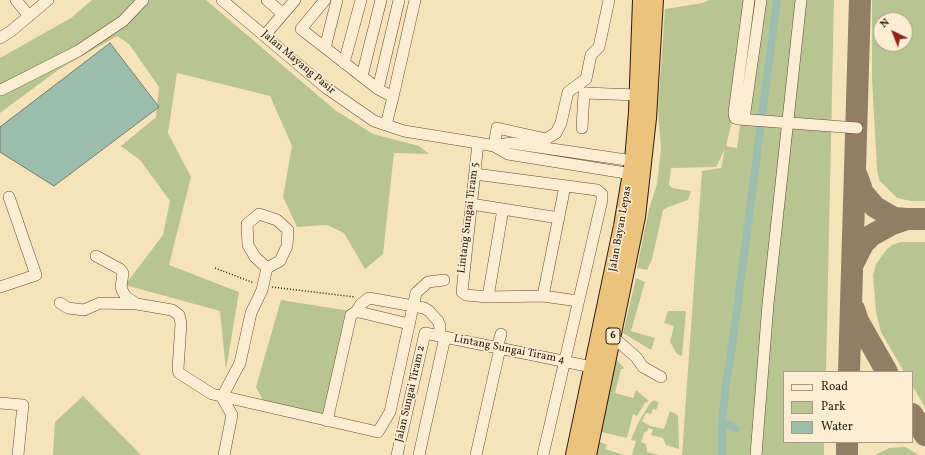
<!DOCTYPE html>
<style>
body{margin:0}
#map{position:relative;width:925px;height:455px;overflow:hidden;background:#f7e3ba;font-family:Vollkorn,serif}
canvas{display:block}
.legend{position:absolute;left:783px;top:371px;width:130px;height:72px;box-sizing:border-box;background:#faedd2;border:1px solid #a89984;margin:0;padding:5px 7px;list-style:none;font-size:12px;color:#2e1a0f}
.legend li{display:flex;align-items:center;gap:8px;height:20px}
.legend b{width:20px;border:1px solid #a89984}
.north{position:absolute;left:873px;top:12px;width:40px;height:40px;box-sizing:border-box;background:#faedd2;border:1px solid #a89984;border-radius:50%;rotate:317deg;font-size:11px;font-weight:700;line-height:16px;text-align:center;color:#2e1a0f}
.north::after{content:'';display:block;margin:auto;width:14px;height:18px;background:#8f2418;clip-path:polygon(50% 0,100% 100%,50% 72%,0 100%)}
</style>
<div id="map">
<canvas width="925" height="455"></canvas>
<ul class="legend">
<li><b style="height:5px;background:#faedd2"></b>Road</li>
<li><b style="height:11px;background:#b8c593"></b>Park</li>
<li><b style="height:11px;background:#9dbead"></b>Water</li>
</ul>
<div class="north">N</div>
</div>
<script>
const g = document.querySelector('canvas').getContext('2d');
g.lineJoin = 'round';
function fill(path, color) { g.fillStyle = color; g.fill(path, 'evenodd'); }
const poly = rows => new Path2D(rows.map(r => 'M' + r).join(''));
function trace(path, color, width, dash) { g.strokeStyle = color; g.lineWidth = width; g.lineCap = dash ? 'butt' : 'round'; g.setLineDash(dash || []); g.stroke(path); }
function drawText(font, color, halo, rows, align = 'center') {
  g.font = font + ' Vollkorn,serif'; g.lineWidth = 3.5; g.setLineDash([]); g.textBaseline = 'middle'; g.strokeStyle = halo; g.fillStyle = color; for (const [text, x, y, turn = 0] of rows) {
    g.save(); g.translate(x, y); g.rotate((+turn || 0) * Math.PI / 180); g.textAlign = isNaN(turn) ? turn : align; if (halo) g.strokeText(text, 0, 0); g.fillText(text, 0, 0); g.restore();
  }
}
fill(poly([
 [92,0,206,0,335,110,373,134,419,146,429,154,394,153,383,254,365,269,344,233,327,225,297,227,283,197,292,146,270,96,177,73,168,133,191,177,169,265,239,292,226,370,220,311,125,285,163,235,170,201,140,160,121,146,156,117,159,87,129,44,117,36,58,70,0,113,0,58,71,18],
 [709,0,746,0,734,113,726,146,737,148,757,0,834,0,826,372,784,372,784,442,824,442,824,455,682,455,702,171,721,168,725,149,716,167,671,168,669,185,672,188,691,191,688,200,668,207,663,210,652,259,647,270,637,268,649,209,657,184,661,149,658,110,665,9,703,3],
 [872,0,925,0,925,201,911,201,897,198,879,180,877,168,872,79],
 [881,20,905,20,905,44,881,44],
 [901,242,925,242,925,407,912,385,912,372,904,372,881,332,876,312,873,275,876,264,887,249,892,245],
 [636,278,645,282,631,331,655,338,651,350,623,333],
 [281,300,350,311,324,415,264,402,256,387],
 [668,311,686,311,682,356,677,354,670,342,674,326,664,323],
 [616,359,624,368,623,369,621,369,615,393,633,398,636,390,649,401,645,403,637,416,633,414,627,438,601,432],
 [83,396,141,455,53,455,55,422],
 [654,400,659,403,656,410,653,409,651,414,646,413,642,421,650,426,664,429,670,411,678,415,679,449,666,445,663,438,651,435,653,429,648,428,647,432,645,431,641,442,646,444,647,452,659,455,632,455,636,441,631,440,638,423,650,403],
 [598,441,607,445,605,449,624,455,596,455],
 [905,447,919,455,875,455,889,448]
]), '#b8c593');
const water = poly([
 [110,43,159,107,54,186,0,152,0,127,110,43]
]);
fill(water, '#9dbead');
trace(water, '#717c6e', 1);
trace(poly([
 [722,420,736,429],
 [722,455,722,420,726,384,733,340,777,0]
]), '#9dbead', 8);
trace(poly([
 [907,219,925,219],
 [854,262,863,244,872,235,892,224,907,219,894,218,875,207,863,193,857,176],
 [854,309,858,321,887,372],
 [849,372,860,0],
 [912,414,925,435],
 [847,455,847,442]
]), '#927e64', 22);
const minor = poly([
 [16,0,29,16],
 [222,0,325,87,374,121,404,131,478,143,494,146,511,143,640,162],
 [267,0,283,14],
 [325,0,301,29,378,89,393,97,386,125],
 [749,0,734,113,735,118,738,119,857,128],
 [265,35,295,0],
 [0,38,11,31,48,0],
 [325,48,337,0],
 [344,63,361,0],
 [362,76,381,0],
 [378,89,399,0],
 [1,90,78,51,123,21,143,0],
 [393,97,415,0],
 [744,119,761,0],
 [582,128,584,93,638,95],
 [478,143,462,292,466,295,488,297,543,296,578,301],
 [494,146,497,128,546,139,556,133,561,123,568,92,586,79,591,55,599,47,609,0],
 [494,146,508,154,638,175],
 [475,174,597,190,602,194,602,200,543,455],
 [471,204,559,218],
 [96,256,120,269,123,273,121,287,123,292,126,297,137,304],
 [0,287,36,275,9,197],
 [543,296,565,186],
 [488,297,503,209],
 [60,303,68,308,84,310,100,303,137,304,172,310,179,315,181,323,178,369,179,373,212,394,378,432,390,412,416,293,428,282,444,280],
 [356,312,361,304,369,298,424,308,429,311,438,321,440,326,439,336],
 [613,337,636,357,643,367,661,377],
 [497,348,501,334],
 [222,397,240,363,251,313,262,290,267,268,255,257,248,245,247,224,259,214,277,220,288,230,287,246,280,261,267,268],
 [222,397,232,415,224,455],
 [0,403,23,405,18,455],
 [327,421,351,315,356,312,359,312,409,324],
 [397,455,425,333,592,367],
 [419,455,445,337],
 [476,455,500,348],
 [756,455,768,304,801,0]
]);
const highway = poly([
 [574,455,622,226,633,161,637,112,641,0],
 [588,455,637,217,648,118,655,0]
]);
trace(minor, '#604c3a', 12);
trace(highway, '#2e1a0f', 18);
trace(poly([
 [215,268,254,283],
 [272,287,355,297]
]), '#2e1a0f', 1.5, [1, 2]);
trace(minor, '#faedd2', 11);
trace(highway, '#ecc27d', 16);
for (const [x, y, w] of [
 [613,336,14]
]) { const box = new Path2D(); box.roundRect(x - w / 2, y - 8, w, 16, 3); g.fillStyle = '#faedd2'; g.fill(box); trace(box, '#2e1a0f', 1); }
drawText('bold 10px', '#2e1a0f', null, [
 ["6",613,336]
]);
drawText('11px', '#2e1a0f', '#faedd2', [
 ["Jalan Mayang Pasir",298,63,40],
 ["Lintang Sungai Tiram 5",469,218,-83],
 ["Jalan Bayan Lepas",621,229,-80],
 ["Lintang Sungai Tiram 4",509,350,11],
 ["Jalan Sungai Tiram 2",411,394,-77]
]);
</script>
